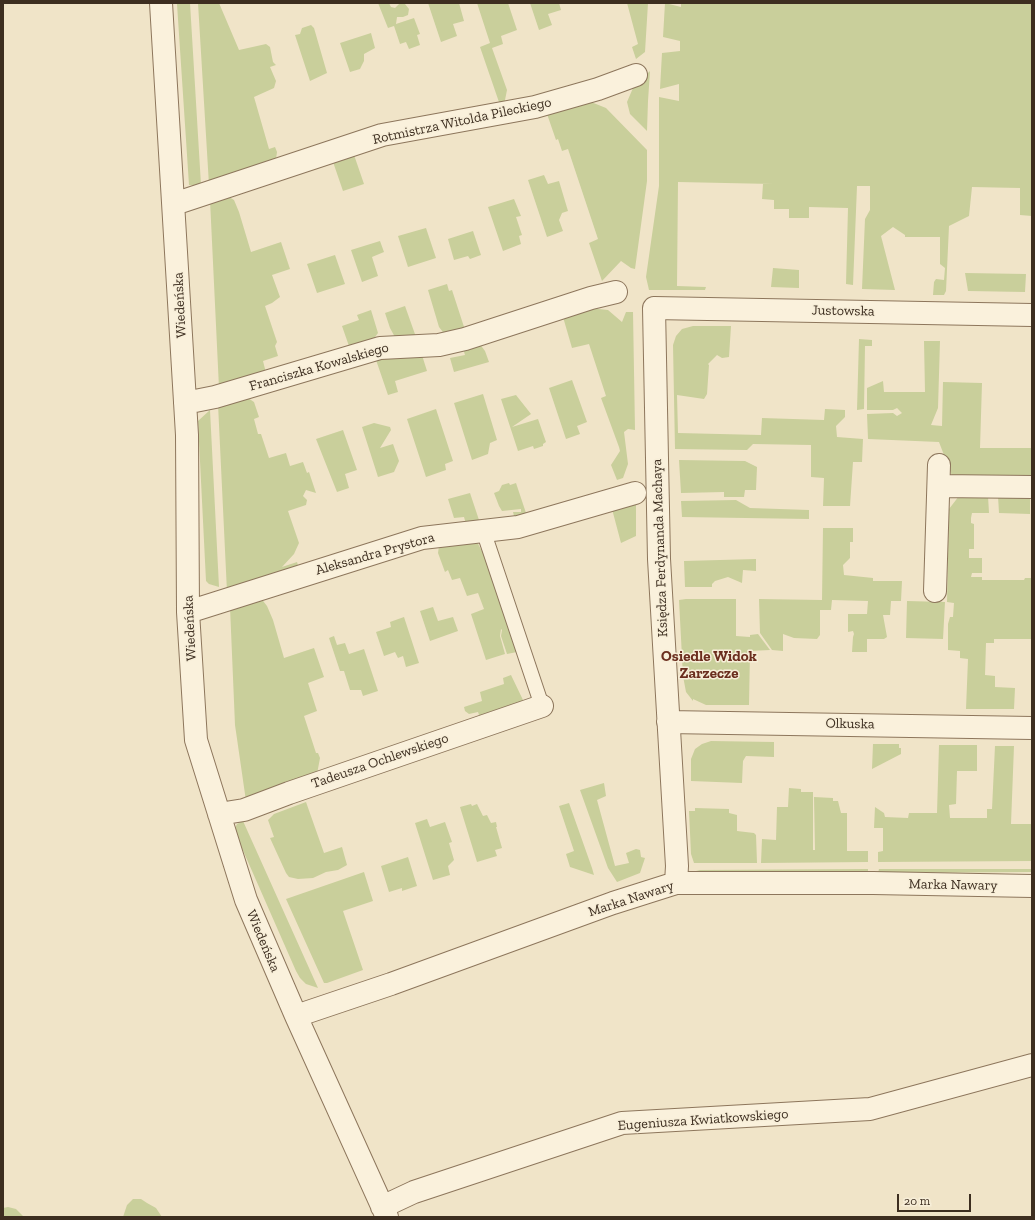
<!DOCTYPE html>
<meta charset="utf-8">
<style>
body{margin:0}
#map{position:relative;width:1035px;height:1220px;overflow:hidden;background:#f0e4c8;font-family:"Zilla Slab",serif}
canvas{display:block}
.frame{position:absolute;inset:0;border:4px solid #3d2e20;pointer-events:none}
.scale{position:absolute;left:897px;top:1194px;width:74px;height:18px;box-sizing:border-box;border:2px solid #3d2e20;border-top:0;padding-left:5px;font-size:12px;line-height:14px;white-space:nowrap;color:#3d2e20;-webkit-text-stroke:3px #f7eed8;paint-order:stroke}
</style>
<div id="map">
<canvas width="1035" height="1220"></canvas>
<div class="frame"></div>
<div class="scale">20 m</div>
</div>
<script>
const g = document.querySelector('canvas').getContext('2d');
g.lineJoin = 'round';
function fill(path, color) { g.fillStyle = color; g.fill(path, 'evenodd'); }
const poly = rows => new Path2D(rows.map(r => 'M' + r).join(''));
function trace(path, color, width, dash) { g.strokeStyle = color; g.lineWidth = width; g.lineCap = dash ? 'butt' : 'round'; g.setLineDash(dash || []); g.stroke(path); }
function drawText(font, color, halo, rows, align = 'center') {
  g.font = font + ' "Zilla Slab",serif'; g.lineWidth = 3; g.setLineDash([]); g.textBaseline = 'middle'; g.strokeStyle = halo; g.fillStyle = color; for (const [text, x, y, turn = 0] of rows) {
    g.save(); g.translate(x, y); g.rotate((+turn || 0) * Math.PI / 180); g.textAlign = isNaN(turn) ? turn : align; if (halo) g.strokeText(text, 0, 0); g.fillText(text, 0, 0); g.restore();
  }
}
fill(poly([
 [179,3,190,3,201,185,198,186,189,185,177,4],
 [198,3,219,3,239,50,266,44,270,47,273,62,276,65,270,67,276,81,274,88,254,97,269,149,275,147,277,152,276,159,209,185],
 [378,3,389,3,391,7,395,8,400,3,405,4,409,9,408,15,403,17,397,17,396,24,414,18,420,34,417,35,420,45,409,49,406,42,400,44,394,26,388,28],
 [428,3,459,3,464,21,453,24,457,36,441,42],
 [477,3,508,3,517,30,501,36,503,44,492,48,507,90,504,105,500,105,480,47,490,43],
 [530,3,559,3,561,10,548,14,552,25,539,30],
 [627,3,648,3,645,52,636,59,632,47,638,44],
 [665,3,681,7,681,3,1032,3,1032,216,1020,215,1020,188,972,187,969,216,949,226,946,291,944,295,933,295,934,282,936,279,944,280,945,268,940,264,940,237,905,237,905,235,893,227,881,236,895,290,862,289,865,219,870,210,870,186,857,186,853,285,846,284,848,208,809,207,809,218,789,218,789,209,774,209,774,200,762,199,763,184,773,184,678,182,677,286,706,287,705,290,649,290,646,277,659,186,659,97,679,101,679,84,660,89,662,53,680,51,680,41,663,37],
 [311,25,314,28,327,73,310,81,295,35,300,34,302,28],
 [371,33,375,48,364,54,364,61,360,69,350,72,340,43],
 [650,71,648,101,647,131,630,114,627,102,633,88],
 [591,102,606,108,647,150,647,181,635,269,631,268,621,261,602,281,589,243,598,239,568,149,562,151,558,139,556,140,547,114],
 [353,152,364,184,343,191,332,159],
 [544,175,548,184,559,181,568,211,562,213,559,220,563,231,547,237,528,180],
 [226,195,234,200,239,212,251,252,281,242,290,269,272,275,280,297,272,303,265,306,277,342,275,346,278,356,263,361,266,373,219,388,210,200],
 [514,199,521,216,516,217,522,235,519,236,521,244,503,251,488,207],
 [426,228,436,258,408,267,398,236],
 [473,231,481,255,470,259,468,256,454,260,448,239],
 [380,241,384,252,372,257,378,276,362,282,351,250],
 [335,255,345,284,317,293,307,264],
 [773,268,799,270,799,288,771,287],
 [965,273,1026,274,1025,292,968,291],
 [447,284,449,291,452,290,465,330,446,336,439,327,428,290],
 [405,306,416,337,396,339,390,328,385,313],
 [589,308,608,310,622,322,626,312,633,312,635,430,628,429,624,432,628,464,623,478,617,480,611,465,620,451,619,447,601,398,606,396,589,344,572,348,563,317],
 [371,310,378,333,372,341,350,349,342,326,359,320,357,315],
 [693,326,731,326,729,357,722,358,717,355,708,364,709,365,707,394,704,399,677,395,678,433,761,435,762,418,824,420,825,409,845,410,845,417,836,426,837,437,863,439,862,462,853,462,850,506,823,506,824,478,811,477,811,445,753,444,747,450,675,449,673,345,676,336,682,329],
 [859,339,872,340,872,346,865,346,864,409,857,410],
 [924,341,940,341,938,408,931,425,942,426,943,382,982,383,980,448,1032,448,1032,479,952,476,939,442,868,439,867,414,893,413,897,416,902,413,897,408,893,410,867,410,867,388,883,381,884,392,925,392],
 [479,343,485,351,489,362,454,372,450,358,465,355,463,348],
 [421,352,427,371,395,381,398,392,388,395,375,357],
 [572,380,587,422,577,426,580,434,566,439,549,388],
 [483,394,497,440,490,443,488,454,472,460,454,403],
 [516,395,531,414,512,427,538,419,546,442,543,444,543,446,534,449,533,446,518,451,501,399],
 [245,396,254,402,259,417,254,419,258,434,261,434,269,458,286,453,290,466,303,462,307,473,309,472,316,493,306,490,303,496,307,500,306,505,288,511,299,543,294,554,282,567,297,562,299,569,227,592,218,404],
 [436,409,453,461,445,464,446,470,426,477,407,419],
 [210,410,219,587,209,584,206,581,198,421],
 [374,423,390,427,391,430,380,448,393,444,399,461,394,472,378,477,362,427],
 [343,430,357,470,345,474,349,488,337,492,316,439],
 [679,460,745,461,757,467,756,490,745,490,744,497,724,497,724,492,681,493],
 [509,483,510,485,516,483,527,516,515,520,513,512,521,512,521,509,502,511,499,506,494,493,499,491,502,485],
 [470,493,480,523,466,524,464,517,454,518,448,499],
 [1030,495,1030,514,999,513,998,496],
 [959,496,988,496,989,513,972,513,971,518,971,523,974,524,974,549,969,549,969,558,982,558,982,573,972,573,971,577,982,577,982,580,1024,580,1025,578,1032,578,1032,639,994,639,994,643,986,643,985,675,995,676,995,687,1015,688,1014,709,966,709,968,659,960,658,960,651,948,650,948,624,950,617,953,617,954,603,947,602,949,509],
 [736,500,750,508,809,510,809,519,682,517,681,501],
 [636,502,636,536,621,543,612,509],
 [823,528,853,528,853,542,850,542,850,558,843,565,844,575,873,578,873,581,902,581,901,601,891,601,890,615,883,615,887,637,884,639,867,639,867,652,852,652,853,637,854,634,853,631,848,632,848,614,867,614,868,601,832,600,831,610,820,610,820,635,817,639,794,638,783,634,783,651,772,650,760,633,759,599,822,600],
 [477,542,483,553,517,652,507,654,501,636,502,630,501,629,500,636,505,654,486,660,471,614,484,609,478,593,467,596,460,578,452,580,448,570,445,572,438,553,439,546],
 [756,559,756,571,743,570,742,583,728,577,715,581,712,584,712,587,685,587,684,561],
 [260,597,267,606,273,620,284,658,314,648,324,677,308,683,317,711,304,716,316,753,318,753,320,758,317,774,246,801,235,725,230,607],
 [686,599,736,599,736,636,750,637,750,635,758,634,770,650,750,651,749,705,706,705,693,699,693,701,686,692,683,676,679,600],
 [907,601,945,602,943,639,906,638],
 [433,607,438,621,453,617,458,631,430,641,420,611],
 [404,617,419,663,406,667,403,656,398,658,395,652,384,656,376,632,391,627,390,622],
 [334,636,337,645,345,643,349,654,364,649,378,691,363,696,361,690,350,690,344,671,340,671,329,638],
 [511,675,523,700,520,704,480,718,478,712,469,714,465,711,464,707,482,701,480,692,504,684,503,678],
 [711,741,774,742,774,757,746,756,743,761,742,783,691,781,691,759,695,749,702,744],
 [873,744,899,744,899,748,901,748,901,754,872,769],
 [939,745,977,745,977,771,957,771,956,804,949,805,950,818,987,818,987,809,992,809,995,746,1014,746,1011,824,1032,824,1032,861,878,862,878,852,883,851,883,828,874,828,875,807,884,813,885,817,908,818,909,813,937,813],
 [604,783,606,796,597,800,615,866,629,863,626,853,636,849,640,850,641,857,645,858,640,873,617,882,608,868,580,790],
 [789,788,801,789,801,792,813,792,813,850,815,850,814,797,833,798,833,801,838,801,841,813,847,813,847,851,868,851,868,862,761,863,762,839,776,840,777,807,788,807],
 [306,802,324,853,342,847,347,865,338,870,326,872,313,878,298,879,289,877,286,873,270,838,274,837,268,820,274,814],
 [569,803,592,868,594,875,570,867,566,854,574,851,559,806],
 [471,804,472,806,477,804,483,816,487,815,491,823,496,822,497,827,496,827,502,848,495,850,497,856,477,862,460,807],
 [695,808,729,809,729,813,737,815,737,831,754,833,756,835,757,863,694,863,691,854,689,811,695,811],
 [427,819,430,827,445,822,452,842,449,843,454,860,448,866,450,875,433,880,415,823],
 [243,821,318,988,306,984,300,978,296,971,234,830,237,824],
 [408,857,417,886,402,891,402,888,389,892,381,866],
 [868,869,868,873,704,872,696,870],
 [879,869,1032,869,1032,872,878,873],
 [364,872,373,901,343,911,363,970,327,983,324,983,286,899],
 [133,1199,141,1199,147,1203,156,1208,162,1217,123,1217,127,1205],
 [8,1207,16,1209,24,1217,3,1217,3,1208]
]), '#c9cf9b');
const service = poly([
 [483,530,542,706]
]);
const minor = poly([
 [161,3,187,435,188,612,196,740,246,900,296,1016,387,1217],
 [174,204,382,135,535,107,598,89,636,75],
 [185,403,215,397,380,348,439,345,465,339,591,298,616,292],
 [939,486,1032,487],
 [935,591,939,465],
 [188,612,422,538,518,527,635,493],
 [668,722,1032,728],
 [219,814,244,810,289,793,542,706],
 [676,883,677,866,659,559,654,308,1032,315],
 [296,1016,391,984,613,903,676,883,873,883,1032,886],
 [382,1207,414,1192,622,1123,870,1109,1032,1065]
]);
trace(service, '#8d765c', 16);
trace(minor, '#8d765c', 24);
trace(service, '#faf1dc', 14);
trace(minor, '#faf1dc', 22);
drawText('14px', '#3d2e20', '#f7eed8', [
 ["Rotmistrza Witolda Pileckiego",462,121,-12],
 ["Wiedeńska",180,305,-93],
 ["Justowska",843,311,1],
 ["Franciszka Kowalskiego",319,367,-16],
 ["Księdza Ferdynanda Machaya",660,548,-92],
 ["Aleksandra Prystora",375,554,-16],
 ["Wiedeńska",190,628,-93],
 ["Olkuska",850,724,1],
 ["Tadeusza Ochlewskiego",380,761,-19],
 ["Marka Nawary",953,885,1],
 ["Marka Nawary",631,899,-18],
 ["Wiedeńska",263,941,67],
 ["Eugeniusza Kwiatkowskiego",703,1120,-4]
]);
drawText('bold 15px', '#6b2e1e', '#f7eed8', [
 ["Osiedle Widok",709,657],
 ["Zarzecze",709,674]
]);
</script>
